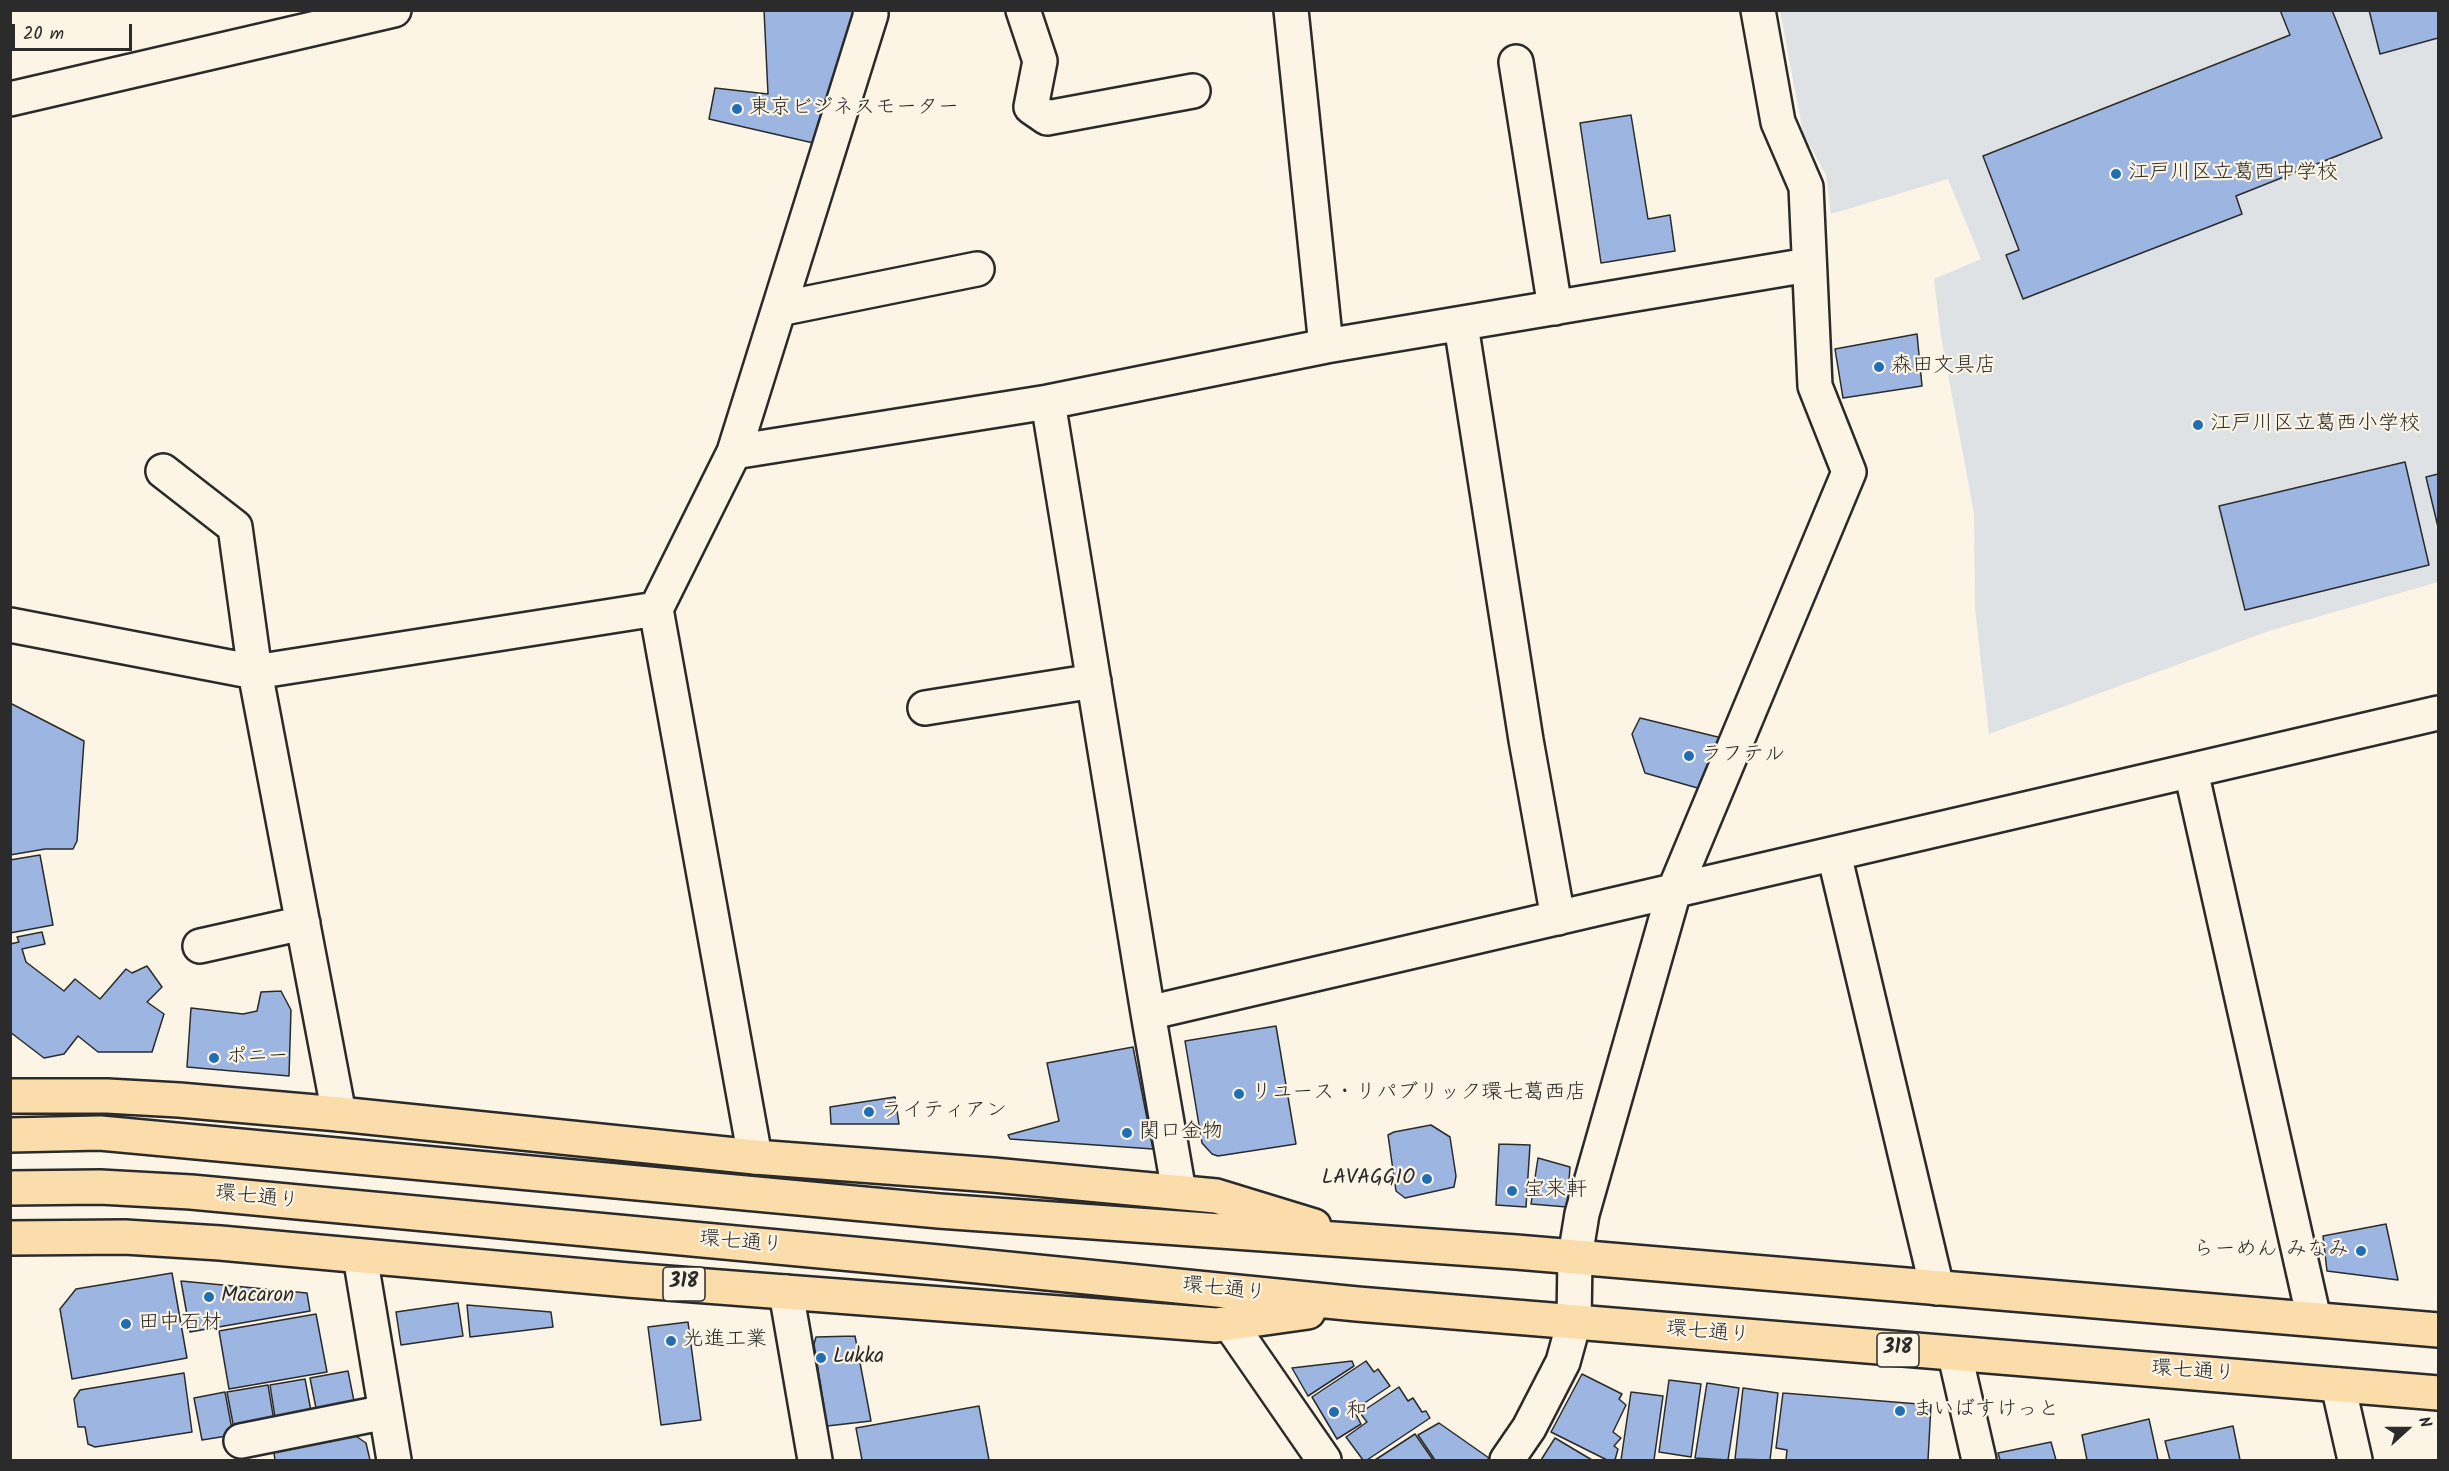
<!DOCTYPE html>
<meta charset="utf-8">
<style>
body{margin:0}
#map{position:relative;width:2449px;height:1471px;overflow:hidden;background:#fcf5e5;font-family:Kalam,sans-serif}
canvas{display:block}
.frame{position:absolute;inset:0;border:12px solid #2b2b2b;pointer-events:none}
.north{position:absolute;left:2377px;top:1399px;width:60px;height:60px;-webkit-text-stroke:4px #fcf5e5;paint-order:stroke;rotate:69deg;font-size:16px;font-weight:700;line-height:24px;text-align:center;color:#2b2b2b}
.north::after{content:'';display:block;margin:auto;width:21px;height:27px;background:#2b2b2b;clip-path:polygon(50% 0,100% 100%,50% 72%,0 100%)}
.scale{position:absolute;left:12px;top:24px;width:120px;height:27px;box-sizing:border-box;border:3px solid #2b2b2b;border-top:0;padding-left:8px;font-size:18px;line-height:21px;white-space:nowrap;color:#2b2b2b;-webkit-text-stroke:4px #fcf5e5;paint-order:stroke}
</style>
<div id="map">
<canvas width="2449" height="1471"></canvas>
<div class="frame"></div>
<div class="north">N</div>
<div class="scale">20 m</div>
</div>
<script>
const g = document.querySelector('canvas').getContext('2d');
g.lineJoin = 'round';
function fill(path, color) { g.fillStyle = color; g.fill(path, 'evenodd'); }
const poly = rows => new Path2D(rows.map(r => 'M' + r).join(''));
function trace(path, color, width, dash) { g.strokeStyle = color; g.lineWidth = width; g.lineCap = dash ? 'butt' : 'round'; g.setLineDash(dash || []); g.stroke(path); }
function drawText(font, color, halo, rows, align = 'center') {
  g.font = font + ' Kalam,"Klee One",sans-serif'; g.lineWidth = 4.5; g.setLineDash([]); g.textBaseline = 'middle'; g.strokeStyle = halo; g.fillStyle = color; for (const [text, x, y, turn = 0] of rows) {
    g.save(); g.translate(x, y); g.rotate((+turn || 0) * Math.PI / 180); g.textAlign = isNaN(turn) ? turn : align; if (halo) g.strokeText(text, 0, 0); g.fillText(text, 0, 0); g.restore();
  }
}
fill(poly([
 [1780,11,2438,11,2438,582,2269,631,1989,734,1975,608,1974,513,1941,337,1934,279,1981,259,1948,179,1831,214,1826,175,1803,133]
]), '#dfe2e4');
const building = poly([
 [764,10,854,10,856,19,822,145,709,119,715,88,768,94,764,10],
 [2280,10,2332,10,2382,138,2236,196,2242,214,2023,299,2006,255,2019,250,1983,156,2290,35,2280,10],
 [2369,10,2438,10,2438,38,2380,54,2369,10],
 [1631,115,1648,219,1670,215,1675,251,1601,263,1580,123,1631,115],
 [1917,334,1922,386,1843,398,1835,349,1917,334],
 [2405,462,2429,565,2245,610,2219,506,2405,462],
 [2438,474,2438,527,2426,477,2438,474],
 [10,703,84,741,77,841,73,849,45,849,10,855,10,703],
 [1640,718,1722,738,1708,791,1645,773,1632,734,1640,718],
 [40,855,53,925,10,933,10,860,40,855],
 [42,932,45,944,22,949,26,962,64,991,75,979,100,999,126,969,132,973,147,966,162,987,147,1002,164,1014,152,1052,98,1052,78,1036,64,1054,44,1058,10,1032,10,944,19,942,17,937,42,932],
 [281,991,291,1010,289,1076,187,1067,191,1008,243,1014,257,1011,261,992,281,991],
 [1276,1026,1296,1144,1218,1156,1212,1154,1202,1143,1185,1041,1276,1026],
 [1133,1047,1153,1149,1010,1139,1008,1135,1059,1121,1047,1063,1133,1047],
 [895,1097,899,1124,831,1124,830,1107,895,1097],
 [1431,1125,1450,1137,1456,1176,1454,1187,1405,1198,1396,1191,1388,1135,1394,1132,1431,1125],
 [1499,1144,1530,1145,1526,1207,1496,1205,1499,1144],
 [1538,1158,1570,1167,1567,1207,1531,1204,1538,1158],
 [2386,1224,2398,1280,2327,1271,2323,1236,2386,1224],
 [172,1273,187,1358,72,1379,60,1309,76,1289,172,1273],
 [181,1281,307,1293,310,1311,190,1332,181,1281],
 [458,1303,463,1336,401,1345,396,1312,458,1303],
 [467,1305,551,1312,553,1327,470,1337,467,1305],
 [316,1314,327,1372,229,1389,219,1331,316,1314],
 [688,1322,701,1420,661,1425,648,1327,688,1322],
 [855,1336,871,1421,827,1426,814,1344,816,1337,855,1336],
 [1352,1361,1354,1366,1308,1396,1292,1368,1352,1361],
 [1366,1361,1374,1372,1378,1369,1390,1386,1354,1410,1361,1424,1337,1439,1312,1397,1366,1361],
 [348,1371,354,1401,350,1407,317,1413,310,1378,348,1371],
 [184,1373,192,1432,95,1447,88,1444,85,1427,78,1427,74,1399,80,1390,184,1373],
 [1582,1374,1622,1394,1619,1399,1626,1405,1613,1432,1621,1438,1614,1446,1618,1449,1615,1460,1607,1460,1551,1432,1582,1374],
 [305,1379,311,1411,275,1417,270,1385,305,1379],
 [1669,1380,1701,1384,1691,1457,1659,1452,1669,1380],
 [1707,1383,1739,1388,1728,1460,1695,1458,1707,1383],
 [268,1385,274,1421,234,1429,227,1392,268,1385],
 [1399,1387,1408,1401,1413,1398,1422,1412,1426,1411,1430,1418,1367,1460,1363,1460,1346,1437,1367,1422,1360,1413,1399,1387],
 [1743,1388,1778,1393,1770,1460,1735,1459,1743,1388],
 [225,1392,233,1435,202,1440,194,1398,225,1392],
 [1631,1392,1663,1396,1654,1460,1621,1460,1631,1392],
 [1783,1393,1931,1405,1928,1460,1786,1460,1787,1450,1776,1448,1783,1393],
 [979,1406,989,1460,862,1460,856,1428,979,1406],
 [2149,1419,2158,1460,2087,1460,2082,1435,2149,1419],
 [1439,1423,1489,1458,1487,1460,1435,1460,1418,1435,1439,1423],
 [2233,1426,2240,1460,2170,1460,2165,1441,2233,1426],
 [350,1432,366,1443,370,1460,275,1460,273,1447,350,1432],
 [1415,1434,1433,1460,1375,1460,1415,1434],
 [1555,1438,1592,1460,1541,1460,1555,1438],
 [2051,1442,2056,1460,2000,1460,1998,1453,2051,1442]
]);
fill(building, '#9cb5e1');
trace(building, '#2b2b2b', 1.5);
const minor = poly([
 [1023,10,1040,61,1031,107,1047,118,1193,91],
 [1291,10,1326,346],
 [1516,62,1555,308],
 [10,99,394,10],
 [779,309,977,269],
 [1461,325,1526,740,1558,918],
 [1048,402,1148,1013,1179,1192],
 [734,452,1048,402,1326,346,1808,265],
 [163,471,235,527,255,672,339,1114],
 [10,625,255,672,656,609],
 [925,708,1094,681],
 [2191,771,2314,1319],
 [1834,854,1937,1288],
 [200,946,303,923],
 [1148,1013,2438,713],
 [755,1157,656,609,734,452,871,14,870,10],
 [360,1256,394,1460],
 [786,1292,815,1460],
 [1230,1324,1324,1460],
 [1955,1355,1979,1460],
 [2338,1385,2355,1460],
 [241,1441,386,1412],
 [1507,1460,1529,1428,1563,1362,1574,1322,1575,1257,1582,1214,1674,891,1849,472,1815,386,1806,187,1778,122,1758,10]
]);
const major = poly([
 [10,1096,107,1096,179,1100,339,1114,755,1157,993,1175,1216,1196,1314,1226],
 [10,1135,100,1133,939,1211,1516,1252,2438,1330],
 [10,1188,100,1187,191,1192,938,1262,1357,1304,2438,1393],
 [10,1238,125,1237,220,1243,628,1280,1216,1325,1308,1312]
]);
trace(minor, '#2b2b2b', 38);
trace(major, '#2b2b2b', 38);
trace(minor, '#fcf5e5', 33);
trace(major, '#fbddab', 33);
for (const [x, y, r, color] of [
 [737,109,6,"#1f6fb2"],
 [2116,174,6,"#1f6fb2"],
 [1879,367,6,"#1f6fb2"],
 [2198,425,6,"#1f6fb2"],
 [1689,756,6,"#1f6fb2"],
 [214,1058,6,"#1f6fb2"],
 [1239,1094,6,"#1f6fb2"],
 [869,1112,6,"#1f6fb2"],
 [1127,1133,6,"#1f6fb2"],
 [1427,1179,6,"#1f6fb2"],
 [1512,1191,6,"#1f6fb2"],
 [2361,1251,6,"#1f6fb2"],
 [209,1297,6,"#1f6fb2"],
 [126,1324,6,"#1f6fb2"],
 [671,1341,6,"#1f6fb2"],
 [821,1358,6,"#1f6fb2"],
 [1900,1411,6,"#1f6fb2"],
 [1334,1412,6,"#1f6fb2"]
]) { const dot = new Path2D(); dot.arc(x, y, r, 0, 2 * Math.PI); g.fillStyle = color; g.fill(dot); trace(dot, '#fcf5e5', 2); }
for (const [x, y, w] of [
 [684,1284,42],
 [1898,1350,42]
]) { const box = new Path2D(); box.roundRect(x - w / 2, y - 17, w, 34, 4.5); g.fillStyle = '#fcf5e5'; g.fill(box); trace(box, '#2b2b2b', 1.5); }
drawText('bold 20px', '#2b2b2b', null, [
 ["318",684,1284],
 ["318",1898,1350]
]);
drawText('21px', '#2b2b2b', '#fcf5e5', [
 ["東京ビジネスモーター",749,109],
 ["江戸川区立葛西中学校",2128,174],
 ["森田文具店",1891,367],
 ["江戸川区立葛西小学校",2210,425],
 ["ラフテル",1701,756],
 ["ポニー",226,1058],
 ["リユース・リパブリック環七葛西店",1251,1094],
 ["ライティアン",881,1112],
 ["関口金物",1139,1133],
 ["LAVAGGIO",1415,1179,"right"],
 ["宝来軒",1524,1191],
 ["らーめん みなみ",2349,1251,"right"],
 ["Macaron",221,1297],
 ["田中石材",138,1324],
 ["光進工業",683,1341],
 ["Lukka",833,1358],
 ["まいばすけっと",1912,1411],
 ["和",1346,1412]
], 'left');
drawText('21px', '#2b2b2b', '#fcf5e5', [
 ["環七通り",257,1199,6],
 ["環七通り",741,1244,5],
 ["環七通り",1224,1291,6],
 ["環七通り",1708,1334,5],
 ["環七通り",2193,1373,4]
]);
</script>
